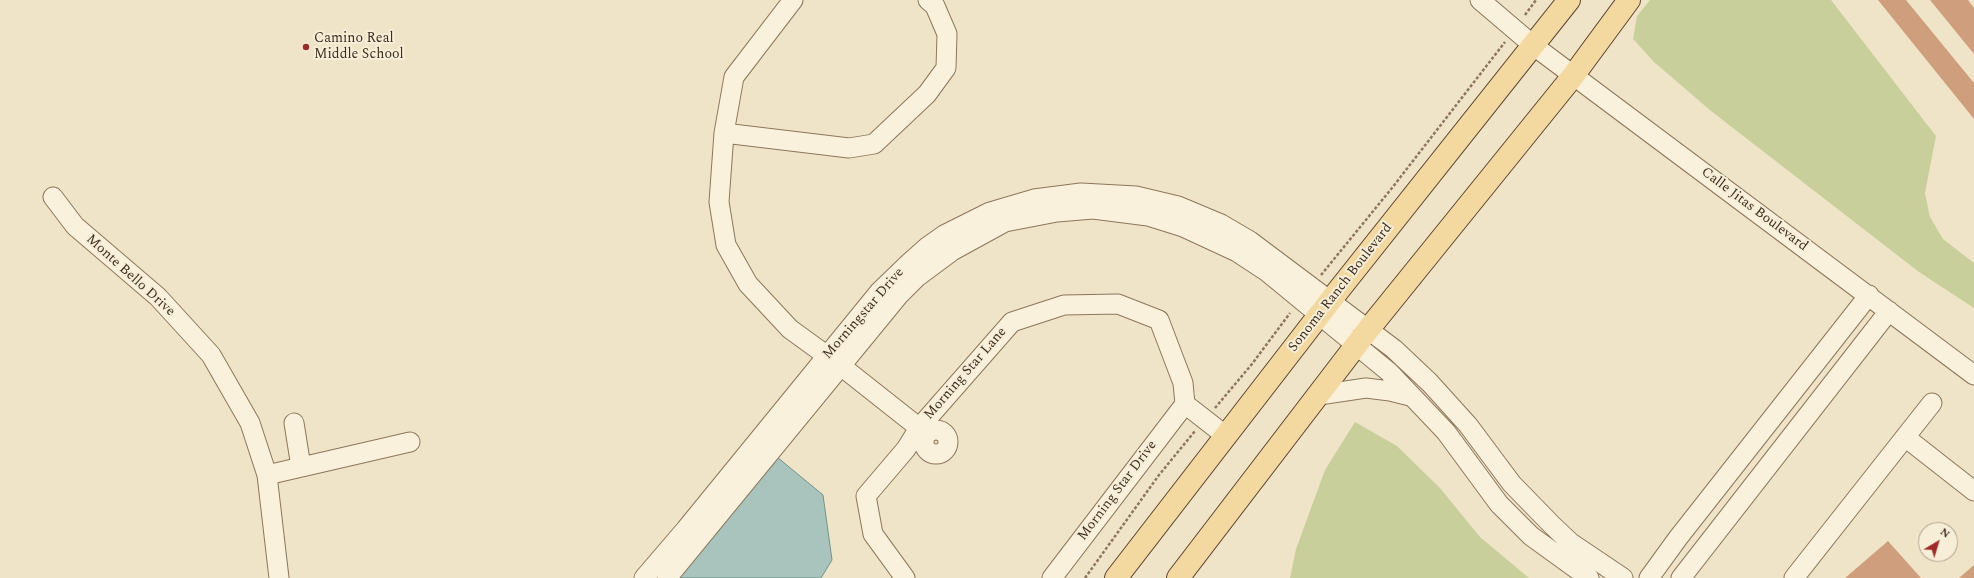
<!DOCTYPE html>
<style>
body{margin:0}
#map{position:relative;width:1974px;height:578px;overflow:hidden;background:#f0e4c8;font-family:Spectral,serif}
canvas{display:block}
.north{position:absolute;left:1918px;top:522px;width:40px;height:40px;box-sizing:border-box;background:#f7eed8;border:1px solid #ada18e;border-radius:50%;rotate:38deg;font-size:11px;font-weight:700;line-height:16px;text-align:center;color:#3d2e20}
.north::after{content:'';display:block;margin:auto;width:14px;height:18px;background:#9e2a2b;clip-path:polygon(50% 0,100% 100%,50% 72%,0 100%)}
</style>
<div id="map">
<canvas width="1974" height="578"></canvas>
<div class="north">N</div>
</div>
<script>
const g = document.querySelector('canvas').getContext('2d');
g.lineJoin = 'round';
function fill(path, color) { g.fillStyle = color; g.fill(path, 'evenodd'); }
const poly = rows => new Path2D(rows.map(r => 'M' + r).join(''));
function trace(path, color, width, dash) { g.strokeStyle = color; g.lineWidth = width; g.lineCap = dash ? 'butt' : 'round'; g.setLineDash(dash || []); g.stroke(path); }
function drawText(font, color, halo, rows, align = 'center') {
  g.font = font + ' Spectral,serif'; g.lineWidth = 4; g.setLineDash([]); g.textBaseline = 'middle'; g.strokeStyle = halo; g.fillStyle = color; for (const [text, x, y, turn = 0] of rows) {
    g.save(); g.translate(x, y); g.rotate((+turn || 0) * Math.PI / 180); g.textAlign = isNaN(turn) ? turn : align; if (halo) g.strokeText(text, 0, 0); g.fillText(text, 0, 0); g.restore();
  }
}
fill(poly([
 [1650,0,1831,0,1936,136,1925,193,1930,217,1943,239,1974,263,1974,308,1919,272,1711,111,1654,62,1633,39,1637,16],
 [1355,422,1397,446,1440,488,1480,537,1529,578,1290,578,1296,549,1325,470]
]), '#c9cf9b');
const water = poly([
 [777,457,823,495,832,560,821,578,678,578,777,457]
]);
fill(water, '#a9c4bc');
trace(water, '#6f938a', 1);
fill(poly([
 [1878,0,1906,0,1974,83,1974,119],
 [1930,0,1968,0,1974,8,1974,54],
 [1888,541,1921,578,1845,578],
 [1974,565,1974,578,1959,578]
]), '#cf9f7d');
const minor = poly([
 [793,0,734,77,724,133,719,202,726,245,748,284,790,329,841,366,927,434],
 [1480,0,1534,46,1974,375],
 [724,133,849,148,874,144,927,94,946,68,947,34,935,6,928,0],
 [53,197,75,226,158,297,211,355,250,423,267,475,279,578],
 [1319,395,1366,388,1390,391,1410,396],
 [1185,404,1226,436],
 [294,423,301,467],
 '924 442a12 12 0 1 1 24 0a12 12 0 1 1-24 0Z',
 [1905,437,1974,491],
 [267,475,410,442],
 [644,578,686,529,880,291,909,263,927,247,944,235,990,212,1034,199,1081,193,1136,196,1178,206,1221,224,1250,241,1394,349,1430,383,1468,425,1512,484,1552,525,1571,543,1623,578],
 [667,578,899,295,917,277,952,251,1005,222,1057,212,1093,209,1148,216,1183,227,1237,252,1266,271,1389,372,1446,432,1499,504,1531,536,1589,578],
 [905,578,873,534,866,496,906,449,919,428,1012,322,1064,305,1118,304,1159,320,1183,383,1185,404],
 [1052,578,1185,404],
 [1649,578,1678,538,1869,295],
 [1681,578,1889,311],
 [1794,578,1932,403]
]);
const major = poly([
 [1116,578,1330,301,1569,0],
 [1178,578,1367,331,1573,76,1629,0]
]);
trace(minor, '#8d765c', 21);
trace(major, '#5b4430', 24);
trace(poly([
 [1525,15,1536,0],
 [1321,275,1392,188,1505,42],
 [1215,408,1252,364,1290,313],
 [1085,578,1159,475,1195,431]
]), '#8d765c', 2.5, [3, 2]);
trace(minor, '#faf1dc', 19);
trace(major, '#f3d9a0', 22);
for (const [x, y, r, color] of [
 [306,47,4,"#9e2a2b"]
]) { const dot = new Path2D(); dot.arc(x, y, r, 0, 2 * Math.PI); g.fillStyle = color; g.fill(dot); trace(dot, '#f7eed8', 1.5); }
drawText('14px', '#3d2e20', '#f7eed8', [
 ["Camino Real",314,39],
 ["Middle School",314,55]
], 'left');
drawText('14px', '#3d2e20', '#f7eed8', [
 ["Calle Jitas Boulevard",1754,210,37],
 ["Monte Bello Drive",130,276,42],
 ["Sonoma Ranch Boulevard",1341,288,-52],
 ["Morningstar Drive",864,314,-49],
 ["Morning Star Lane",966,374,-49],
 ["Morning Star Drive",1118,491,-53]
]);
</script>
